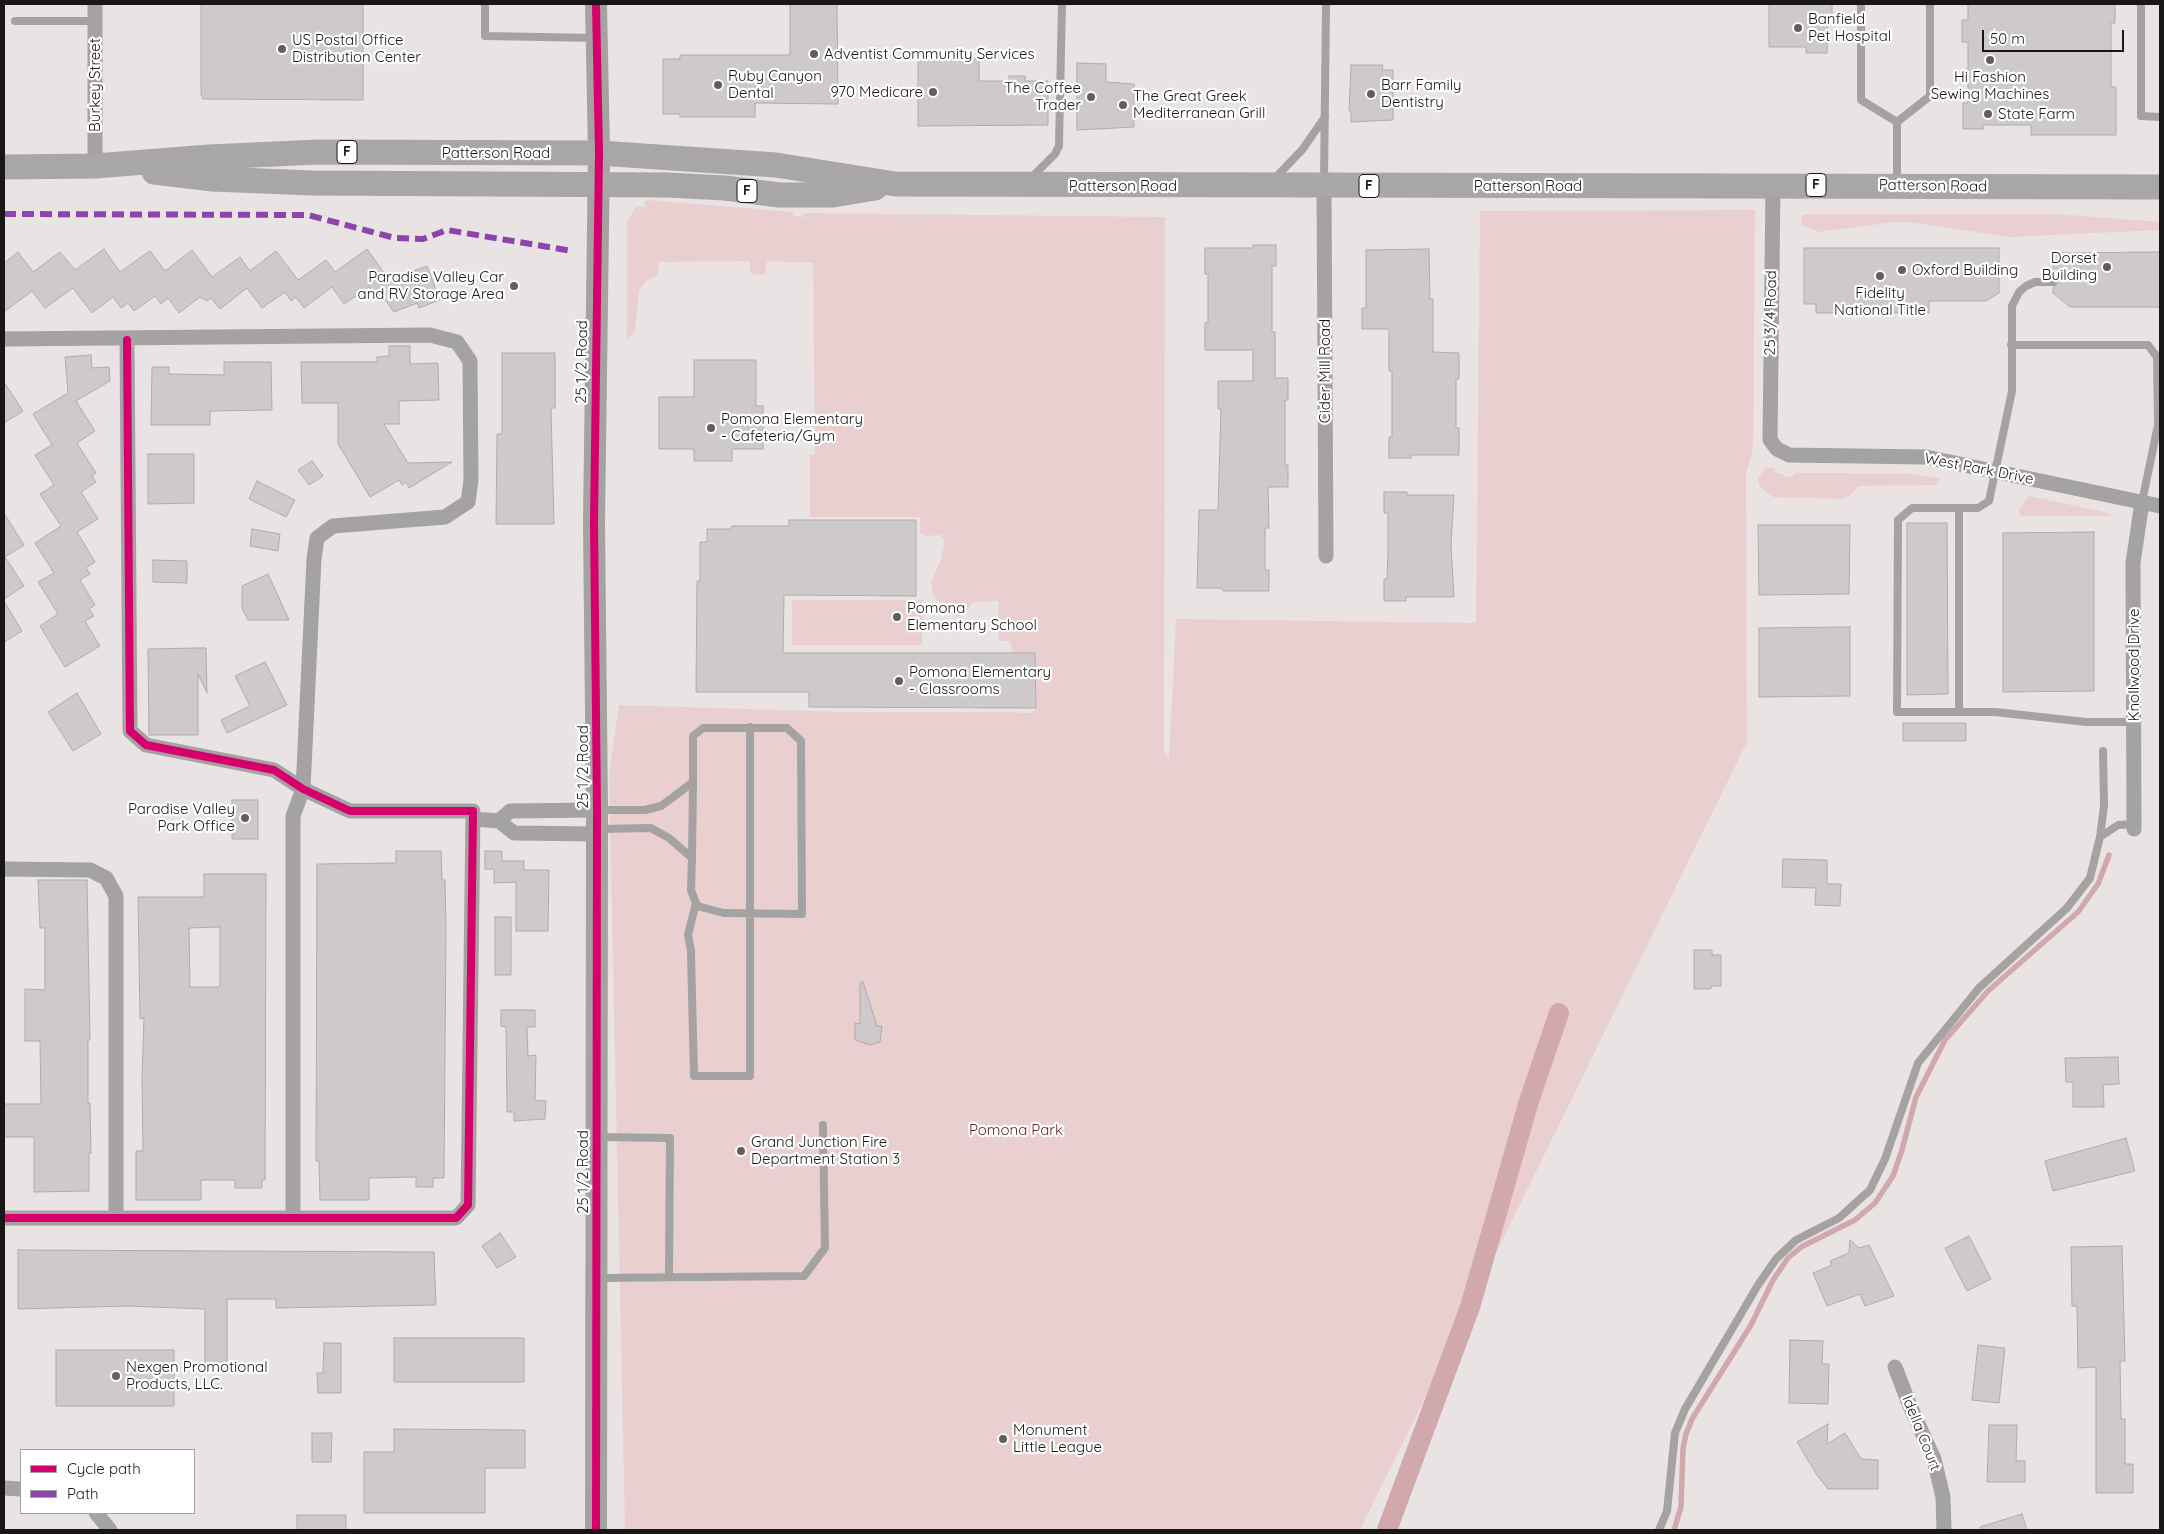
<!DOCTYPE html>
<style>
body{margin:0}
#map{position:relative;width:2164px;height:1534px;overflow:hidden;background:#e9e3e4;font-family:Quicksand,sans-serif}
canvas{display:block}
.frame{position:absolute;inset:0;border:5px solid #191616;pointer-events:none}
.legend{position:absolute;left:20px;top:1449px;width:175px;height:65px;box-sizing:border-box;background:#fff;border:1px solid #a3a2a2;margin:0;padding:6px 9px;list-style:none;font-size:15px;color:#191616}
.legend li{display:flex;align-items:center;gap:10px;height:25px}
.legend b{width:25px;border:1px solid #a3a2a2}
.scale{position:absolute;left:1982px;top:30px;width:142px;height:22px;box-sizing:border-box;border:2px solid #191616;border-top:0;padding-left:6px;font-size:15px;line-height:18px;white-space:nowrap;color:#191616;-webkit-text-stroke:4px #fff;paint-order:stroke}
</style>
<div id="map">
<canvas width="2164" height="1534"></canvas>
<div class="frame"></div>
<ul class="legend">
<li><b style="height:6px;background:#d6006c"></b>Cycle path</li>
<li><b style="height:6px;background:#8e44ad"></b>Path</li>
</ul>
<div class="scale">50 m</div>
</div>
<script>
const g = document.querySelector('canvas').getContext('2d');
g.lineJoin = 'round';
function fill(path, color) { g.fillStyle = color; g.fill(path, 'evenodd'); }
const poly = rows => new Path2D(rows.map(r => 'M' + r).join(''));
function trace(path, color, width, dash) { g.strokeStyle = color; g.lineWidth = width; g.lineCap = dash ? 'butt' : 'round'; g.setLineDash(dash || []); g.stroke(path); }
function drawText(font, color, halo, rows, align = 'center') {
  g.font = font + ' Quicksand,sans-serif'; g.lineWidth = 4.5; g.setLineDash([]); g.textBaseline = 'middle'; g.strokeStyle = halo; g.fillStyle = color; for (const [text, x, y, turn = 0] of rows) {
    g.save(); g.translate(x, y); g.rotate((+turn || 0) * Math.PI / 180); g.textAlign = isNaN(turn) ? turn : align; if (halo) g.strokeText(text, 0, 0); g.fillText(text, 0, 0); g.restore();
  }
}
fill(poly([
 [647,200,793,212,793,216,804,217,804,213,1165,217,1164,751,1169,759,1176,619,1476,623,1480,211,1755,210,1753,448,1746,474,1747,742,1360,1530,625,1530,609,774,619,705,844,712,1002,712,1003,718,1003,712,1033,713,1036,707,1036,653,1012,653,1010,641,999,641,998,601,973,602,966,612,958,617,950,614,933,596,931,582,941,559,945,540,940,535,926,536,920,533,920,517,810,517,810,455,815,455,813,263,767,261,765,274,753,275,750,272,750,261,659,262,658,276,646,281,639,290,635,330,627,341,627,221,636,207,645,207,646,205,643,202],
 [1808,214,2057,214,2160,222,2160,230,2009,237,1916,223,1894,222,1819,232,1801,224,1802,215],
 [1765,467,1775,469,1775,473,1781,473,1786,477,1791,477,1796,473,1839,473,1909,474,1941,478,1935,485,1859,486,1849,496,1843,499,1773,497,1759,486,1758,479],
 [2029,496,2108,513,2110,516,2021,516,2019,510],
 [922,600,922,645,792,645,792,600]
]), '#eacfd1');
trace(poly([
 [1674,1530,1681,1507,1683,1448,1686,1434,1692,1419,1751,1325,1773,1280,1788,1258,1801,1247,1855,1220,1875,1203,1893,1176,1902,1150,1916,1097,1945,1040,1988,991,2078,912,2098,884,2109,855]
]), '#d1a8ac', 5.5);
trace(poly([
 [1387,1530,1470,1307,1529,1101,1559,1013]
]), '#d1a8ac', 20);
const building = poly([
 [201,4,363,4,363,100,203,99,201,94,201,4],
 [790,4,837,4,838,104,755,103,755,117,680,117,680,114,663,114,663,59,680,59,680,55,790,55,790,4],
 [1769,4,1832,4,1832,22,1828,22,1827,53,1806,53,1806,47,1769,47,1769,4],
 [1968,4,2115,4,2115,23,2111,23,2111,87,2116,87,2116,135,2031,135,2031,125,1983,125,1983,129,1963,129,1963,103,1968,103,1968,42,1962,42,1962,20,1968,20,1968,4],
 [938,54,959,54,959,59,979,59,979,81,1009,81,1009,76,1025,76,1025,81,1048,81,1048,125,918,126,918,59,938,59,938,54],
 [1077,63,1106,64,1106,82,1134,84,1134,127,1077,130,1077,63],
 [1351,65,1383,65,1382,70,1393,70,1393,120,1351,122,1351,111,1349,111,1351,65],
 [1253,245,1276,245,1276,266,1272,266,1272,332,1275,332,1275,378,1288,378,1288,400,1285,400,1285,465,1288,465,1288,487,1268,487,1269,528,1265,528,1265,570,1269,570,1269,591,1223,591,1222,588,1197,588,1199,510,1218,510,1221,409,1218,409,1218,381,1253,381,1253,350,1205,350,1205,323,1208,323,1208,274,1205,274,1205,248,1253,248,1253,245],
 [1804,248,1999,248,1999,293,1986,301,1929,301,1929,313,1816,313,1816,304,1804,304,1804,248],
 [104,249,120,272,150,251,165,271,192,250,212,277,240,257,250,271,276,251,298,280,326,260,335,272,367,249,389,280,427,266,440,300,419,308,417,303,394,312,384,298,379,301,369,287,344,304,332,287,304,308,296,297,291,301,285,292,262,308,247,288,220,309,211,298,207,301,200,297,179,313,168,298,161,304,155,296,134,311,128,303,121,308,113,297,92,313,73,288,45,308,32,291,4,312,4,263,18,252,33,272,60,252,75,270,104,249],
 [1429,249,1430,299,1433,299,1433,352,1459,353,1459,379,1456,379,1456,428,1459,428,1459,455,1411,455,1411,458,1389,458,1389,437,1392,437,1392,371,1389,371,1389,329,1362,329,1362,308,1366,308,1366,250,1429,249],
 [2160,252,2160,307,2070,307,2053,293,2053,288,2059,282,2058,279,2053,276,2053,253,2160,252],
 [389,346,410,346,410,364,438,363,439,400,399,401,399,424,384,424,408,463,452,462,409,488,406,482,402,485,399,480,370,497,338,444,338,403,302,403,301,362,377,362,377,357,389,356,389,346],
 [502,353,555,353,555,408,551,408,554,524,496,524,497,434,502,434,502,353],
 [91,355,92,368,109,367,110,381,76,401,95,431,77,443,96,473,92,476,96,482,81,492,98,519,77,532,95,562,86,568,90,574,80,580,95,605,89,609,94,616,85,621,100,646,65,667,40,626,58,614,38,582,54,573,35,543,61,526,40,494,54,485,35,455,52,445,33,414,68,393,65,357,91,355],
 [694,360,756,360,756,406,763,406,763,449,732,449,732,461,694,461,694,449,659,449,659,397,694,397,694,360],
 [224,362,271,362,272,410,210,411,210,425,151,425,152,367,169,367,169,374,224,375,224,362],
 [4,382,23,411,4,423,4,382],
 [148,454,194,454,194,503,148,504,148,454],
 [312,461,323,476,309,485,298,470,312,461],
 [257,481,295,500,286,517,249,499,257,481],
 [1384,492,1407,492,1407,495,1454,495,1451,545,1454,597,1406,597,1406,601,1384,601,1384,579,1387,579,1388,551,1388,513,1384,513,1384,492],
 [4,513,24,545,5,557,24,586,4,599,4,513],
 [789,520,916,520,916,596,784,595,783,653,1035,653,1036,708,809,707,809,692,696,692,697,581,700,581,700,542,707,542,707,529,731,529,732,526,789,526,789,520],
 [1907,523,1947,523,1948,694,1907,695,1907,523],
 [1758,525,1850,525,1849,594,1759,595,1758,525],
 [252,529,280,534,278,551,250,546,252,529],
 [2094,532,2094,691,2003,692,2003,533,2094,532],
 [153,560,187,561,187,583,153,582,153,560],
 [268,574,289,620,248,620,242,608,242,586,268,574],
 [4,601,22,631,4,642,4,601],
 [1850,627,1850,696,1759,697,1759,628,1850,627],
 [198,648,206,648,207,693,198,674,198,735,149,735,148,649,198,648],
 [265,662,287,705,227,733,221,720,250,706,235,676,265,662],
 [77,693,101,734,73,751,48,712,77,693],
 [1903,723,1966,723,1966,741,1903,741,1903,723],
 [232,800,258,800,258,839,232,839,232,800],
 [396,851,441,851,442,880,445,880,446,928,444,1178,433,1178,433,1187,416,1187,416,1177,369,1178,369,1200,320,1200,319,1161,316,1161,317,864,396,863,396,851],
 [485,851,502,851,502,861,524,861,524,870,549,870,548,931,516,931,516,882,494,883,494,869,485,869,485,851],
 [1783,859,1827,860,1827,884,1841,884,1840,906,1815,905,1816,888,1782,887,1783,859],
 [204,874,266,874,265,1180,262,1180,262,1188,235,1188,235,1180,201,1180,201,1200,136,1200,136,1151,143,1151,142,1079,144,1018,140,1019,138,897,204,897,204,874],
 [220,927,220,987,190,987,189,928,220,927],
 [38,880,87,880,90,1040,88,1040,88,1103,90,1103,91,1153,89,1153,89,1191,34,1192,34,1137,4,1137,4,1104,41,1104,40,1041,25,1041,25,989,45,990,45,928,40,928,38,880],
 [495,917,511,917,511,975,495,975,495,917],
 [1694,950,1712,950,1712,955,1721,955,1721,986,1711,986,1711,989,1694,989,1694,950],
 [863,982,877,1026,882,1026,880,1042,870,1045,855,1040,855,1023,860,1024,860,983,863,982],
 [501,1010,535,1010,535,1027,527,1027,528,1056,536,1055,535,1100,546,1101,545,1119,514,1121,514,1112,507,1112,506,1027,501,1026,501,1010],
 [2118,1057,2119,1084,2103,1085,2104,1107,2073,1107,2073,1082,2066,1082,2065,1058,2118,1057],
 [2126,1138,2135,1171,2053,1191,2045,1161,2126,1138],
 [500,1233,516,1257,497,1268,482,1246,500,1233],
 [1969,1236,1991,1279,1967,1291,1945,1248,1969,1236],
 [1850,1240,1859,1248,1869,1245,1894,1296,1865,1306,1860,1294,1827,1306,1813,1273,1832,1265,1830,1261,1849,1253,1850,1240],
 [2122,1246,2125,1361,2120,1361,2121,1419,2125,1419,2125,1464,2133,1464,2133,1493,2096,1493,2096,1367,2078,1368,2077,1306,2072,1306,2071,1247,2122,1246],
 [18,1250,434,1252,436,1305,276,1308,276,1299,227,1299,227,1371,205,1371,205,1309,128,1306,18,1309,18,1250],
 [394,1338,524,1338,524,1382,394,1382,394,1338],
 [1790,1340,1823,1341,1822,1364,1829,1364,1828,1404,1789,1403,1790,1340],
 [324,1343,341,1343,341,1393,318,1393,317,1373,323,1373,324,1343],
 [1978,1345,2005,1348,1999,1403,1972,1400,1978,1345],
 [56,1350,174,1350,174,1406,56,1406,56,1350],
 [1828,1424,1827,1444,1845,1433,1861,1459,1878,1460,1878,1489,1828,1489,1817,1475,1797,1442,1828,1424],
 [1989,1425,2017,1425,2016,1461,2025,1461,2025,1482,1987,1482,1989,1425],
 [394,1429,525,1430,525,1468,485,1468,485,1513,364,1513,364,1452,394,1452,394,1429],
 [312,1433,332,1433,331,1462,312,1462,312,1433],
 [2022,1514,2027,1530,1981,1530,1980,1527,2022,1514],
 [297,1515,346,1515,346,1530,297,1530,297,1515]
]);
fill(building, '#cec9ca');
trace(building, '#b0abac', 1);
trace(poly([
 [485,4,485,36,596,38],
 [1861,4,1861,100,1897,122],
 [2141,4,2141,116,2160,117],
 [15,21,95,21],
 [1031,178,1055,154,1059,146,1062,4],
 [1274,179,1302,150,1325,117],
 [1324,182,1326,4],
 [1897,183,1897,122,1930,96,1930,4],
 [2011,345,2148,345,2157,357,2158,425,2142,502],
 [1959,508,1959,712,1897,712,1898,520,1912,508,1978,508,1989,501,2012,391,2012,306,2019,292,2026,286,2035,282,2053,282],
 [1959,712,1995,712,2086,722,2134,722],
 [599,829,651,828,669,838,692,858,691,890,697,906,724,913,802,914,801,741,787,728,703,728,693,736,693,782,672,798,661,806,645,810,600,810],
 [2100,837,2118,825,2134,824],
 [692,858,693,782],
 [696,903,688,935,691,951,694,1076,750,1076,750,727],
 [598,1137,670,1138,669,1277],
 [598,1278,804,1276,825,1248,823,1125],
 [1659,1530,1667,1511,1675,1433,1685,1409,1758,1285,1776,1259,1796,1240,1839,1218,1870,1190,1885,1159,1918,1063,1979,988,2067,908,2090,878,2100,837,2104,806,2103,751]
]), '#a5a2a3', 8);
trace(poly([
 [95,4,95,166],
 [1324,186,1326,556],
 [1773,186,1770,440,1777,449,1789,455,1926,457,2160,506],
 [4,339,430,335,457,342,470,361,471,480,468,502,445,517,333,526,317,538,314,559,303,789,293,816,293,1218],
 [473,819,499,821,514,833,597,834],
 [499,821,510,811,597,810],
 [2134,829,2133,563,2142,502],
 [4,869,90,870,106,878,116,896,116,1218],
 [4,1218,456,1218,468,1205,473,811,350,811,303,789,274,770,146,745,130,731,127,340],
 [1895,1367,1910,1406,1934,1459,1943,1497,1944,1530],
 [4,1488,21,1489],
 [96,1513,110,1530]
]), '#a5a2a3', 15);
trace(poly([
 [596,1530,597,810,594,522,599,153,596,4]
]), '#a5a2a2', 22);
trace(poly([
 [4,167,95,166,209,157,319,152,599,153,776,165,895,184,2160,187],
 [154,172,213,179,312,183,667,185,725,188,779,195,833,195,875,188]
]), '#a8a6a6', 25);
trace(poly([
 [4,214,308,215,395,238,423,239,447,230,572,251]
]), '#8e44ad', 6, [12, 6]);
trace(poly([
 [4,1218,456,1218,468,1205,473,811,350,811,303,789,274,770,146,745,130,731,127,340],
 [596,1530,597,810,594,522,599,153,596,4]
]), '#d6006c', 8);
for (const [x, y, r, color] of [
 [1798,28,5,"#625e5e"],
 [282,49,5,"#625e5e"],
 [814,54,5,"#625e5e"],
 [1990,60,5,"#625e5e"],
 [718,85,5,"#625e5e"],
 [933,92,5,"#625e5e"],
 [1371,94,5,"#625e5e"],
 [1091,97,5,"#625e5e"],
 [1123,105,5,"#625e5e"],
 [1988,114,5,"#625e5e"],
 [2107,267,5,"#625e5e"],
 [1902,270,5,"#625e5e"],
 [1880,276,5,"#625e5e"],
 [514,286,5,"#625e5e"],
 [711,428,5,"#625e5e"],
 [897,617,5,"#625e5e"],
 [899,681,5,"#625e5e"],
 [245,818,5,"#625e5e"],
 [741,1151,5,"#625e5e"],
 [116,1376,5,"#625e5e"],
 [1003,1439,5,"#625e5e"]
]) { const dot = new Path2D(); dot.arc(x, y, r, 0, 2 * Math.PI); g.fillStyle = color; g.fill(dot); trace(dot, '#fff', 2); }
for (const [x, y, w] of [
 [347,152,20],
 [1816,185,20],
 [1369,186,20],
 [747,191,20]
]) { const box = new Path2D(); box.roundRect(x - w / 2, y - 11.5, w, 23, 4); g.fillStyle = '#fff'; g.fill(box); trace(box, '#191616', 1); }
drawText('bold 14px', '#191616', null, [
 ["F",347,152],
 ["F",1816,185],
 ["F",1369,186],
 ["F",747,191]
]);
drawText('15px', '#191616', '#fff', [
 ["Banfield",1808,19],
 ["Pet Hospital",1808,36],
 ["US Postal Office",292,40],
 ["Distribution Center",292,57],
 ["Adventist Community Services",824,54],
 ["Ruby Canyon",728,76],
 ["Dental",728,93],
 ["Hi Fashion",1990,77,"center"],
 ["Sewing Machines",1990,94,"center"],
 ["Barr Family",1381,85],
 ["Dentistry",1381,102],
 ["The Coffee",1081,88,"right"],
 ["Trader",1081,105,"right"],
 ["970 Medicare",923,92,"right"],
 ["The Great Greek",1133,96],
 ["Mediterranean Grill",1133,113],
 ["State Farm",1998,114],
 ["Dorset",2097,258,"right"],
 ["Building",2097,275,"right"],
 ["Oxford Building",1912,270],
 ["Paradise Valley Car",504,277,"right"],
 ["and RV Storage Area",504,294,"right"],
 ["Fidelity",1880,293,"center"],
 ["National Title",1880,310,"center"],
 ["Pomona Elementary",721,419],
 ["- Cafeteria/Gym",721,436],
 ["Pomona",907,608],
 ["Elementary School",907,625],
 ["Pomona Elementary",909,672],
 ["- Classrooms",909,689],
 ["Paradise Valley",235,809,"right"],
 ["Park Office",235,826,"right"],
 ["Grand Junction Fire",751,1142],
 ["Department Station 3",751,1159],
 ["Nexgen Promotional",126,1367],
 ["Products, LLC.",126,1384],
 ["Monument",1013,1430],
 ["Little League",1013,1447]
], 'left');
drawText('15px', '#191616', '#fff', [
 ["Burkey Street",95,85,-90],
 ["Patterson Road",496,153],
 ["Patterson Road",1123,186],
 ["Patterson Road",1528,186],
 ["Patterson Road",1933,186,1],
 ["25 3/4 Road",1771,313,-89],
 ["25 1/2 Road",582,362,-89],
 ["Cider Mill Road",1325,371,-90],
 ["West Park Drive",1979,469,11],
 ["Knollwood Drive",2134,665,-90],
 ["25 1/2 Road",583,767,-90],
 ["25 1/2 Road",583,1172,-90],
 ["Idella Court",1921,1433,68]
]);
drawText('15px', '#611d29', '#fff', [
 ["Pomona Park",1016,1130]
]);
</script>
